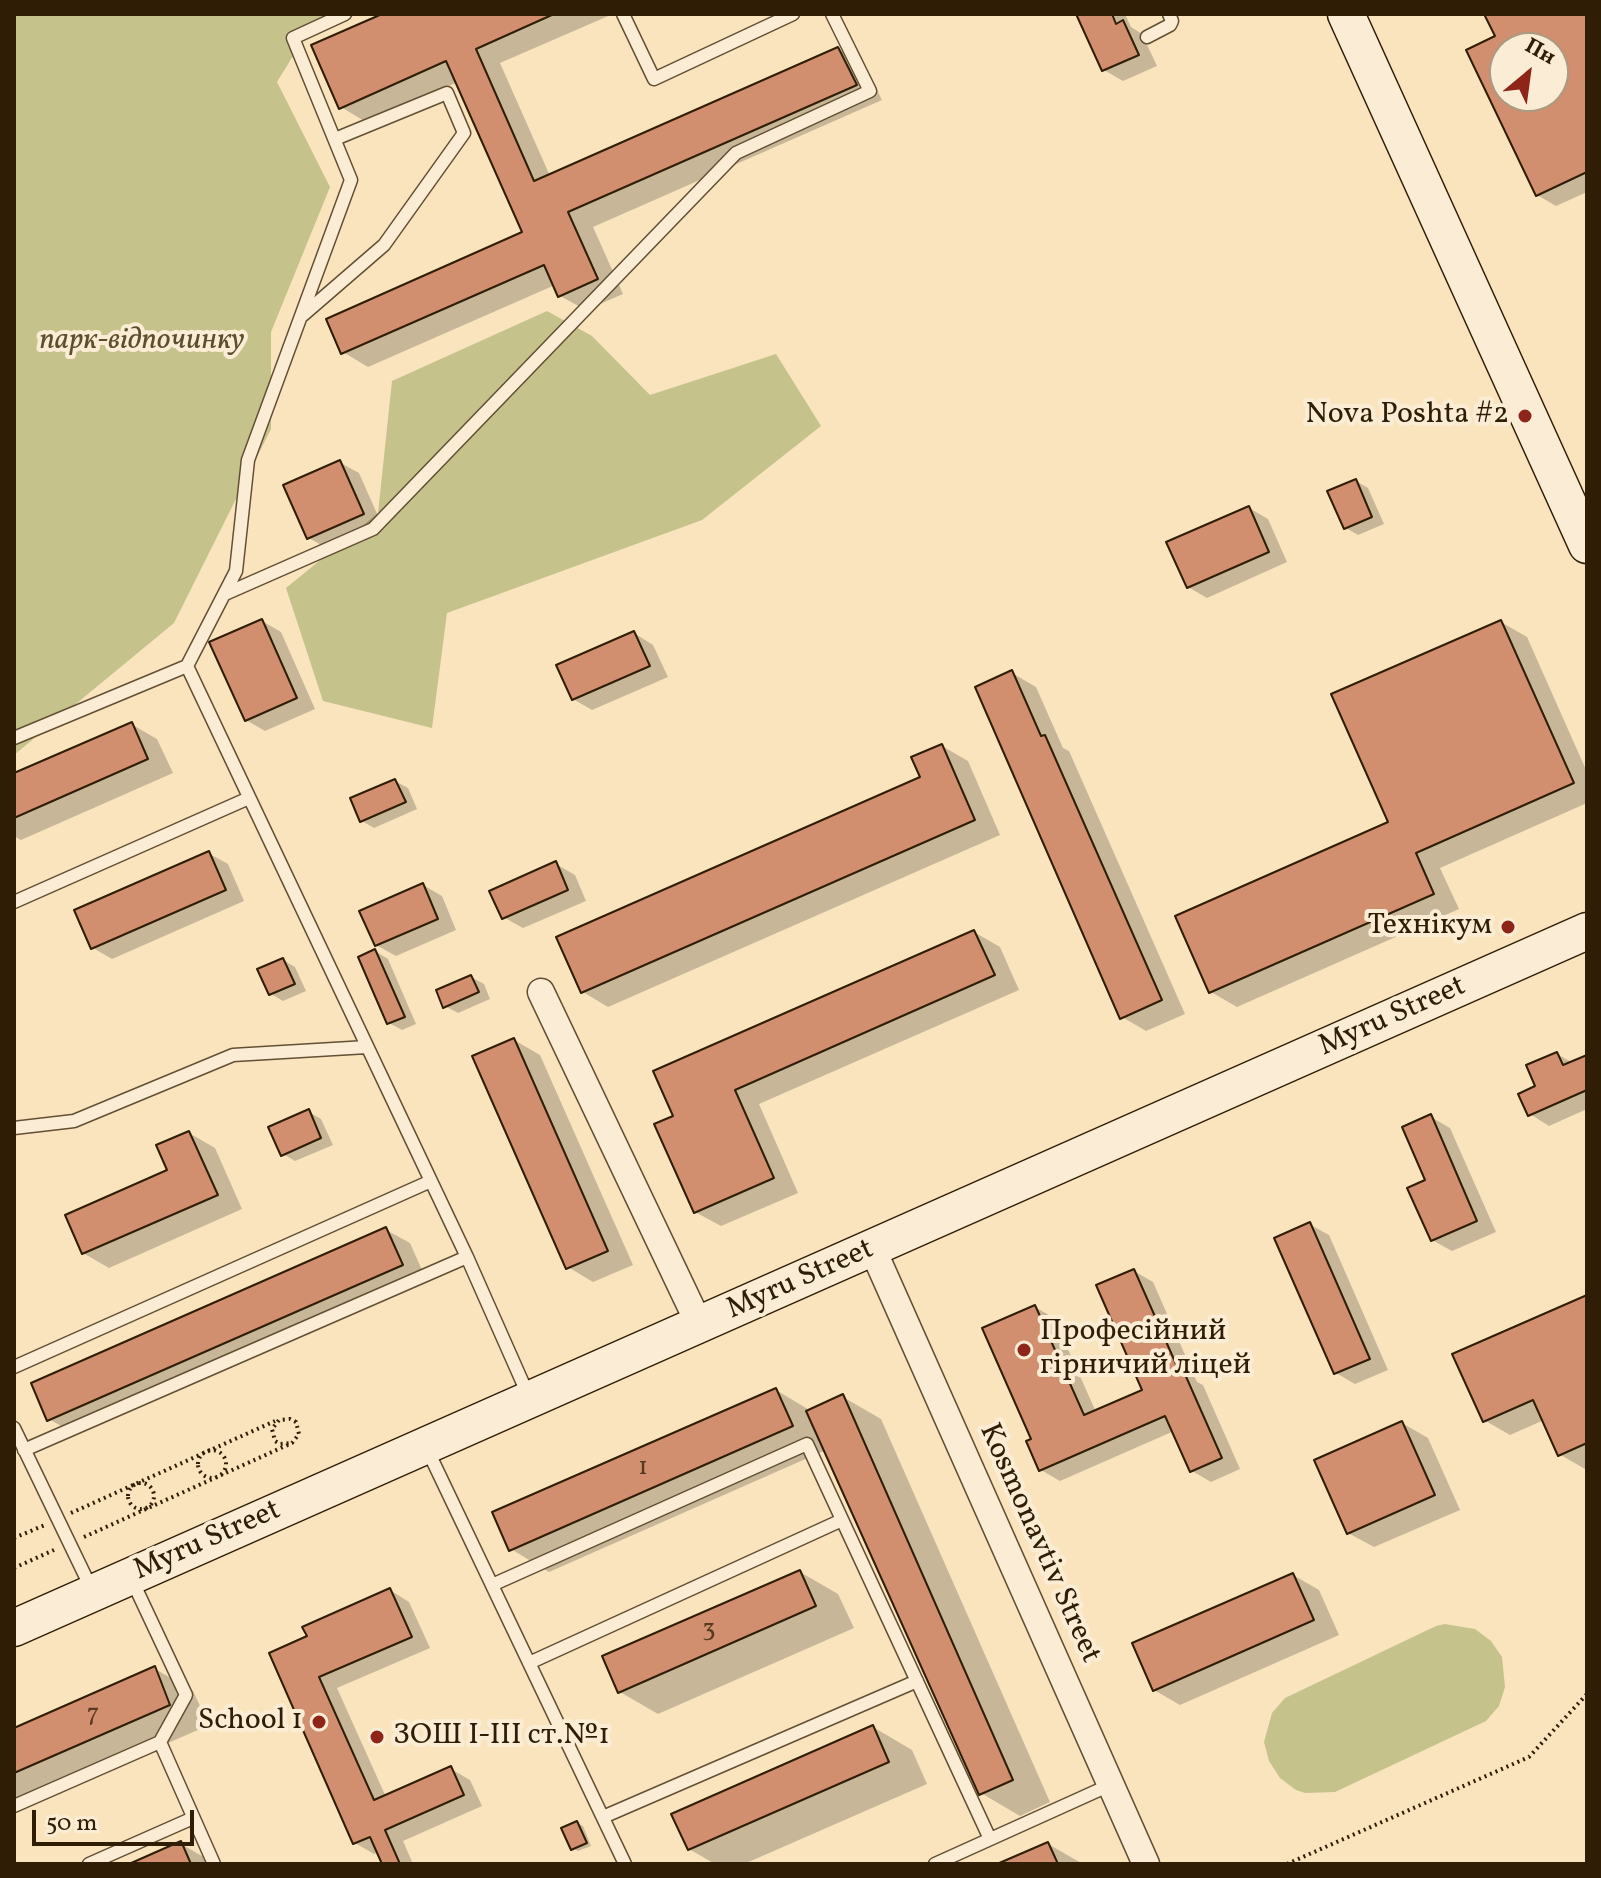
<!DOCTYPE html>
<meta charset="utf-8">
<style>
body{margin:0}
#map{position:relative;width:1601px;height:1878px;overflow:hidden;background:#f9e4be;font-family:Vollkorn,serif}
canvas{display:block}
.frame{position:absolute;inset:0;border:16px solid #301d06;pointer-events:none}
.north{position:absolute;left:1489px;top:32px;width:80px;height:80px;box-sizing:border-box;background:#fbedd5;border:2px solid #aa9a82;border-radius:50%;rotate:29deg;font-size:22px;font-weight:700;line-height:32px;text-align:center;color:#301d06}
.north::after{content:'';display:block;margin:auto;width:28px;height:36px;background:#8f2418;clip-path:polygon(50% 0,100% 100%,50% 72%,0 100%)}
.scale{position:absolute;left:32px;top:1810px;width:162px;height:36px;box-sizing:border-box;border:4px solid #301d06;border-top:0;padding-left:10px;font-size:24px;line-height:28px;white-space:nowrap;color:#301d06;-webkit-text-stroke:6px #fbedd5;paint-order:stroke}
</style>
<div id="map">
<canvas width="1601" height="1878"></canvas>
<div class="frame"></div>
<div class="north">Пн</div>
<div class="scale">50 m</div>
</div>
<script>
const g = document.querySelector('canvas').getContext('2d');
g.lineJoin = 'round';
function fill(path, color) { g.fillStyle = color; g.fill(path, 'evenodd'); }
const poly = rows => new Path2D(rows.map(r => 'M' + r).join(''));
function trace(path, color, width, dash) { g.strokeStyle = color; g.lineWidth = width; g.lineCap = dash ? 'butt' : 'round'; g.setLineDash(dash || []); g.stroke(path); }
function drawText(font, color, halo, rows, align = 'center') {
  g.font = font + ' Vollkorn,serif'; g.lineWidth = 8; g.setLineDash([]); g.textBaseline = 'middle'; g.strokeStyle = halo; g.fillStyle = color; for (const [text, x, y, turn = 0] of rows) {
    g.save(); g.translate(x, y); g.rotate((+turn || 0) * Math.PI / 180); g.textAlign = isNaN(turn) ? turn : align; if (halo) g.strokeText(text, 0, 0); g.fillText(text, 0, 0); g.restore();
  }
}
fill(poly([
 [14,14,330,14,312,25,277,82,330,187,271,332,271,429,174,623,14,755],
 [547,311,592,336,650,395,776,354,821,426,702,520,447,613,432,728,323,701,286,588,378,513,392,381],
 [1445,1624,1475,1629,1491,1641,1502,1657,1505,1687,1499,1706,1486,1721,1335,1792,1305,1793,1296,1790,1280,1778,1269,1761,1264,1742,1272,1713,1285,1698,1436,1626]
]), '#c5c28c');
fill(poly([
 [387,14,613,14,500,63,550,176,838,49,864,64,882,100,593,227,623,294,586,310,560,296,555,285,368,367,343,352,525,233,458,82,366,122,341,107],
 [1078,14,1125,14,1131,27,1142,34,1157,66,1123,81,1104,70],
 [1486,14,1587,14,1587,192,1556,206,1537,195,1469,51,1497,37],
 [1505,48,1553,48,1553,96,1505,96],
 [339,462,359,473,382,525,328,549,309,538],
 [1356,481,1368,488,1384,524,1358,535,1346,528],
 [1249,508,1268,519,1287,562,1207,598,1188,587],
 [262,621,281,632,315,709,265,731,246,720],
 [1501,622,1527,637,1587,772,1587,803,1440,868,1459,909,1237,1007,1211,992,1391,823],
 [634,633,653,645,668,677,592,710,573,699],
 [1012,673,1036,687,1063,748,1069,751,1185,1014,1146,1031,1122,1017],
 [131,724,157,739,173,773,21,840,14,836,14,776],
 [942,746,968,761,1000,835,608,1007,583,992,922,778],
 [395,781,408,788,417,809,374,828,362,821],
 [208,853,228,864,244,901,112,959,93,948],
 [556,864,575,875,586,901,523,928,503,917],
 [423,885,442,896,456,930,396,956,376,945],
 [974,932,1000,947,1019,990,759,1104,798,1193,721,1226,695,1212,676,1117],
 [375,951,388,959,416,1024,402,1030,389,1023],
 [283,960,295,967,306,991,283,1001,271,994],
 [471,977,484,984,490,999,458,1013,445,1006],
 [514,1040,540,1055,633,1265,593,1282,568,1267],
 [1557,1054,1573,1063,1587,1057,1587,1109,1549,1126,1530,1114,1538,1087],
 [309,1112,321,1119,333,1145,295,1161,283,1154],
 [1431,1117,1450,1128,1496,1232,1452,1251,1432,1240,1427,1181],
 [189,1133,215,1148,242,1209,109,1268,83,1253,170,1171],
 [1309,1224,1329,1235,1388,1370,1355,1384,1336,1373],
 [386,1230,410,1243,426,1279,73,1433,49,1419],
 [1134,1271,1153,1282,1197,1382,1203,1385,1240,1469,1211,1482,1192,1471,1174,1431,1060,1481,1041,1470,1034,1440,1035,1307,1054,1318,1096,1412,1145,1391],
 [1587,1297,1587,1468,1585,1469,1559,1454,1544,1420,1510,1435,1484,1420],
 [776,1390,811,1411,843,1397,881,1419,1050,1802,1020,1816,981,1793,826,1450,549,1572,511,1549],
 [1402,1423,1428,1438,1460,1510,1374,1547,1348,1533],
 [800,1572,838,1594,854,1628,658,1714,620,1692],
 [1293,1575,1319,1590,1339,1635,1180,1705,1154,1690],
 [390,1590,409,1602,430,1648,337,1688,386,1797,451,1769,470,1780,482,1806,403,1841,413,1864,384,1864,379,1852,374,1854,355,1843,309,1637],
 [155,1669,193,1691,209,1725,14,1811,14,1730],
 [873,1727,912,1750,927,1784,744,1864,715,1864,689,1849],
 [577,1823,583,1826,591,1846,578,1851,573,1848],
 [181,1844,216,1864,134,1864],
 [1048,1844,1083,1864,1002,1864]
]), '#0003');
const building = poly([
 [382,14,554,14,476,49,534,181,838,47,857,85,568,212,598,279,558,297,544,265,341,354,326,319,522,232,446,61,339,109,311,45,382,14],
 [1076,14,1112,14,1116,24,1123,20,1139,55,1102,71,1076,14],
 [1484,14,1587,14,1587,172,1536,196,1466,50,1495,36,1484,14],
 [1505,48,1553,48,1553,96,1505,96,1505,48],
 [340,460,364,514,307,539,283,485,340,460],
 [1356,479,1372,517,1344,529,1327,491,1356,479],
 [1249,506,1269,552,1187,588,1166,542,1249,506],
 [262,619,297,698,245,721,209,642,262,619],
 [1501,620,1574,783,1416,853,1434,894,1209,993,1175,916,1388,822,1331,694,1501,620],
 [634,631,650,666,572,700,556,665,634,631],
 [1012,670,1041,736,1045,735,1162,1000,1120,1019,975,687,1012,670],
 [132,722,148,759,14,818,14,773,132,722],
 [942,744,975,820,581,993,556,937,920,777,911,757,942,744],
 [395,779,406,802,360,822,350,798,395,779],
 [209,851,226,890,91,949,74,910,209,851],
 [556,861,568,890,502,919,489,891,556,861],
 [423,883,438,919,375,946,359,911,423,883],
 [974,930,995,975,735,1090,774,1178,694,1213,654,1124,673,1116,653,1071,974,930],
 [375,949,405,1017,387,1024,358,957,375,949],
 [283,958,295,984,269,995,257,969,283,958],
 [471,975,479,992,443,1008,436,990,471,975],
 [514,1038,608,1251,566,1269,472,1056,514,1038],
 [1557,1052,1563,1065,1587,1055,1587,1090,1528,1116,1518,1094,1535,1086,1526,1065,1557,1052],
 [309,1109,321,1138,281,1156,268,1127,309,1109],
 [1431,1114,1477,1221,1431,1241,1407,1188,1425,1180,1402,1127,1431,1114],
 [189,1131,218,1195,82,1254,65,1215,167,1170,156,1145,189,1131],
 [1310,1222,1370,1359,1334,1374,1274,1238,1310,1222],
 [386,1227,403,1265,47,1421,31,1383,386,1227],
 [1134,1269,1180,1373,1184,1372,1222,1458,1190,1472,1165,1416,1039,1471,1026,1441,1031,1439,982,1328,1035,1305,1084,1415,1142,1390,1096,1285,1134,1269],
 [1587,1295,1587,1443,1558,1456,1533,1400,1483,1422,1452,1354,1587,1295],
 [776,1388,793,1426,509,1551,492,1512,776,1388],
 [843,1394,1013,1780,979,1795,806,1411,843,1394],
 [1402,1421,1435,1495,1347,1534,1314,1460,1402,1421],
 [800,1570,816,1606,618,1693,602,1656,800,1570],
 [1293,1573,1314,1620,1153,1691,1132,1643,1293,1573],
 [390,1588,412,1637,319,1677,374,1800,451,1766,464,1795,385,1830,400,1864,382,1864,370,1837,353,1844,269,1653,307,1636,302,1627,390,1588],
 [155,1666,170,1705,14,1773,14,1728,155,1666],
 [873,1725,889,1762,688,1850,671,1814,873,1725],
 [577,1821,587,1843,571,1850,561,1828,577,1821],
 [181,1841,191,1864,129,1864,181,1841],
 [1048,1842,1058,1864,997,1864,1048,1842]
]);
fill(building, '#d28f70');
trace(building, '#301d06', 2);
const lane = poly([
 [623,14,654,79,793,14],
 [1147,37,1170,25,1172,21,1169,14],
 [303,315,384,245,464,133,447,93,335,139],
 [225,594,373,529,736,153,870,91,832,14],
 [187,666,467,1257,529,1397],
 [14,738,187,666,236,571,248,460,351,180,293,38,345,14],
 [14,902,249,798],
 [14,1128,74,1121,233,1055,367,1047],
 [14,1367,431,1181],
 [14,1428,92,1590],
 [427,1449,625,1864],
 [24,1450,467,1257],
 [131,1578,186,1695,160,1742,214,1864],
 [492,1585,807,1444,990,1839],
 [529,1663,842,1520],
 [14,1806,160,1742],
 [603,1817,917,1681],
 [89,1864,193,1818],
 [935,1864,1110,1785]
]);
const street = poly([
 [541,992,700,1326],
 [873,1250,1146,1864]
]);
const secondary = poly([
 [1346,14,1587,545],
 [14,1628,1587,931]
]);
trace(lane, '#624f34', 15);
trace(street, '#624f34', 29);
trace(secondary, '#301d06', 39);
trace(poly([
 '198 1464a14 14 0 1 1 28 0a14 14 0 1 1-28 0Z',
 '128 1496a13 13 0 1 1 26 0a13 13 0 1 1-26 0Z',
 [71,1513,275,1421],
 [84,1537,292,1443,299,1434,296,1422,290,1419,279,1420,272,1429,275,1441,280,1444,292,1443],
 [14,1538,45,1525],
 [14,1568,54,1550],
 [1287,1864,1529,1757,1587,1694]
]), '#301d06', 4, [2, 4]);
trace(lane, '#fbedd5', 12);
trace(street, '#fbedd5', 26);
trace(secondary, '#fbedd5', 36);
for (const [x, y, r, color] of [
 [1525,416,8,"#8f2418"],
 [1508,927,8,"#8f2418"],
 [1024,1350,8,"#8f2418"],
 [319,1722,8,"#8f2418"],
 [377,1737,8,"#8f2418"]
]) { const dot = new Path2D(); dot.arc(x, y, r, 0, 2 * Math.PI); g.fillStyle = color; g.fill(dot); trace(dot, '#fbedd5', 3); }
drawText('26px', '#583a20', null, [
 ["1",643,1469],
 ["3",709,1631],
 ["7",93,1716]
]);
drawText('italic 30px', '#5d4f2e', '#fbedd5', [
 ["парк-відпочинку",142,342]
]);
drawText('30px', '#301d06', '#fbedd5', [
 ["Nova Poshta #2",1509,416],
 ["Технікум",1492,927],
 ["Професійний",1040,1333,"left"],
 ["гірничий ліцей",1040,1367,"left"],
 ["School 1",303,1722],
 ["ЗОШ I-III ст.№1",393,1737,"left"]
], 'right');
drawText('30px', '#301d06', '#fbedd5', [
 ["Myru Street",1393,1018,-24],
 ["Myru Street",801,1281,-24],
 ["Myru Street",208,1542,-24],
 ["Kosmonavtiv Street",1038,1544,66]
]);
</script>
